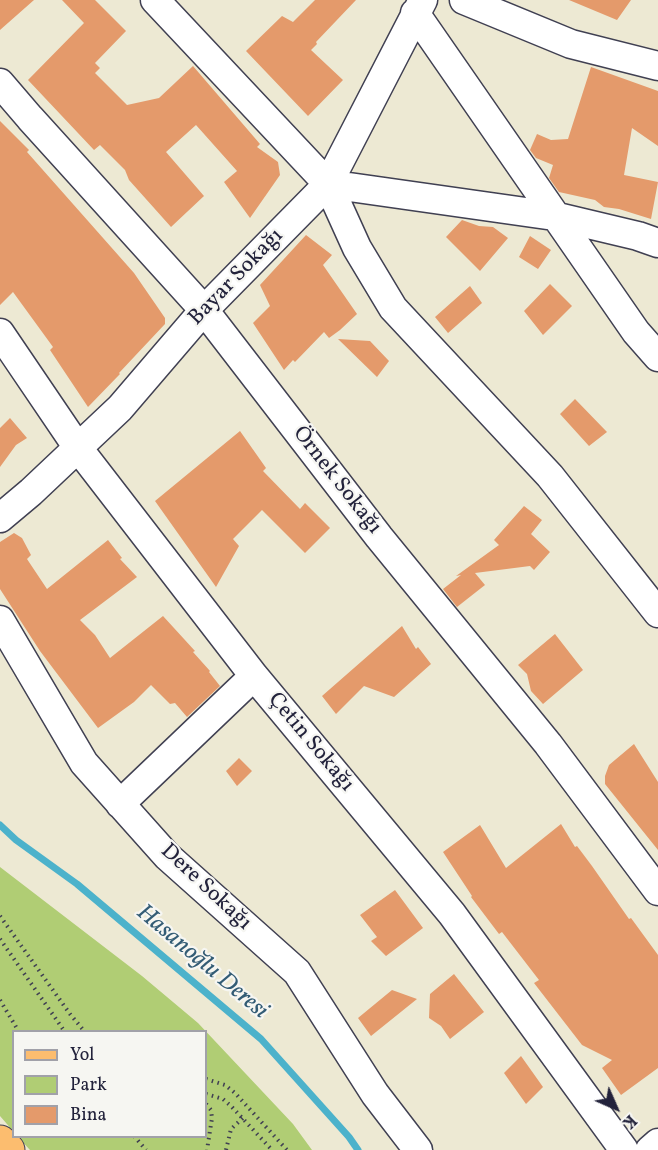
<!DOCTYPE html>
<meta charset="utf-8">
<style>
body{margin:0}
#map{position:relative;width:658px;height:1150px;overflow:hidden;background:#ede9d3;font-family:Vollkorn,serif}
canvas{display:block}
.legend{position:absolute;left:12px;top:1030px;width:195px;height:108px;box-sizing:border-box;background:#f6f6f2;border:2px solid #a1a1a9;margin:0;padding:8px 10px;list-style:none;font-size:18px;color:#22223b}
.legend li{display:flex;align-items:center;gap:12px;height:30px}
.legend b{width:30px;border:2px solid #a1a1a9}
.north{position:absolute;left:586px;top:1078px;width:60px;height:60px;-webkit-text-stroke:4px #f6f6f2;paint-order:stroke;rotate:135deg;font-size:16px;font-weight:700;line-height:24px;text-align:center;color:#22223b}
.north::after{content:'';display:block;margin:auto;width:21px;height:27px;background:#22223b;clip-path:polygon(50% 0,100% 100%,50% 72%,0 100%)}
</style>
<div id="map">
<canvas width="658" height="1150"></canvas>
<ul class="legend">
<li><b style="height:8px;background:#fcbd6f"></b>Yol</li>
<li><b style="height:16px;background:#b0cd74"></b>Park</li>
<li><b style="height:16px;background:#e49a6b"></b>Bina</li>
</ul>
<div class="north">K</div>
</div>
<script>
const g = document.querySelector('canvas').getContext('2d');
g.lineJoin = 'round';
function fill(path, color) { g.fillStyle = color; g.fill(path, 'evenodd'); }
const poly = rows => new Path2D(rows.map(r => 'M' + r).join(''));
function trace(path, color, width, dash) { g.strokeStyle = color; g.lineWidth = width; g.lineCap = dash ? 'butt' : 'round'; g.setLineDash(dash || []); g.stroke(path); }
function drawText(font, color, halo, rows, align = 'center') {
  g.font = font + ' Vollkorn,serif'; g.lineWidth = 4.5; g.setLineDash([]); g.textBaseline = 'middle'; g.strokeStyle = halo; g.fillStyle = color; for (const [text, x, y, turn = 0] of rows) {
    g.save(); g.translate(x, y); g.rotate((+turn || 0) * Math.PI / 180); g.textAlign = isNaN(turn) ? turn : align; if (halo) g.strokeText(text, 0, 0); g.fillText(text, 0, 0); g.restore();
  }
}
fill(poly([
 [0,867,142,976,198,1023,293,1124,312,1150,30,1150,18,1137,206,1136,206,1032,14,1032,13,1131,0,1116]
]), '#b0cd74');
trace(poly([
 [0,825,16,840,77,884,261,1039,349,1137,358,1150]
]), '#4cb2cb', 7);
fill(poly([
 [0,0,34,0,0,30],
 [62,0,95,0,126,31,95,63,100,68,95,73,127,105,159,98,193,66,260,144,257,147,278,162,280,175,250,218,224,182,237,171,196,125,166,152,204,196,171,227,129,180,125,170,100,145,94,150,28,80,84,23],
 [315,0,356,0,316,42,317,44,311,50,343,80,308,116,246,51,282,16,293,22],
 [569,0,631,0,617,20],
 [591,67,658,91,658,146,632,128,624,175,658,182,651,219,619,209,604,207,595,200,559,192,549,178,553,165,536,158,530,150,537,134,551,140,568,139],
 [0,121,29,150,27,152,134,273,165,318,165,324,119,373,120,374,88,407,50,350,53,347,13,292,0,305],
 [462,220,479,226,493,227,508,238,480,271,446,237],
 [306,235,332,255,323,265,357,314,340,330,329,338,324,332,295,362,293,360,284,370,253,323,270,306,260,285],
 [530,236,551,250,538,269,519,257],
 [550,284,572,306,543,335,524,311],
 [470,286,482,303,448,333,435,317],
 [338,339,370,341,389,361,377,377],
 [575,399,607,432,589,446,560,414],
 [10,418,27,438,16,445,0,467,0,428],
 [240,431,266,468,263,471,300,509,305,503,330,528,305,553,262,510,233,539,239,546,216,587,155,501],
 [524,506,542,520,531,534,550,552,534,570,530,566,475,573,485,585,457,607,443,589,461,575,456,576,499,545,494,540],
 [14,533,22,538,31,555,27,559,47,589,108,540,122,558,120,559,137,577,80,620,95,635,110,658,163,616,195,651,193,652,210,671,209,672,220,686,187,717,175,703,170,704,151,685,134,702,98,728,40,651,0,589,0,542],
 [402,626,416,649,418,647,431,664,394,697,364,686,336,714,322,696],
 [555,634,583,670,543,704,531,691,527,674,518,665],
 [634,744,658,782,658,850,605,784,605,776,609,765],
 [239,758,252,771,237,786,226,771],
 [561,824,575,847,577,846,592,866,629,919,631,918,658,955,658,1068,621,1095,602,1068,612,1060,582,1045,534,983,539,980,502,932,499,934,471,897,472,896,443,852,480,825,506,868],
 [395,890,423,928,386,956,371,941,377,937,360,915],
 [454,974,484,1012,450,1039,441,1026,429,1018,430,994],
 [392,990,417,999,371,1036,358,1018],
 [521,1056,543,1087,526,1104,504,1073]
]), '#e49a6b');
const minor = poly([
 [155,0,328,184,357,248,393,308,550,476,658,613],
 [464,0,571,44,658,66],
 [415,13,636,332,658,357],
 [0,83,30,118,204,310,379,537,548,744,658,891],
 [328,184,554,216,638,236,658,243],
 [0,333,78,448,254,676,452,914,624,1150],
 [0,518,31,492,120,408,204,310,328,184,423,0],
 [0,620,84,763,167,856,297,972,375,1094,418,1150],
 [120,804,254,676],
 [650,1150,658,1143]
]);
const major = poly([
 [0,1142,8,1150]
]);
trace(minor, '#404052', 31);
trace(major, '#404052', 35);
trace(poly([
 [0,916,70,1014,85,1032],
 [0,939,65,1032],
 [0,1000,19,1032],
 [206,1079,225,1085,235,1093,287,1150],
 [206,1094,223,1099,231,1106,272,1150],
 [206,1104,211,1110,212,1118,207,1150],
 [134,1136,146,1150],
 [226,1150,231,1129,243,1118]
]), '#404052', 4, [1.5, 4.5]);
trace(minor, '#fff', 28);
trace(major, '#fcbd6f', 33);
drawText('22px', '#22223b', '#f6f6f2', [
 ["Bayar Sokağı",237,278,-46],
 ["Örnek Sokağı",336,481,52],
 ["Çetin Sokağı",310,743,50],
 ["Dere Sokağı",205,888,43]
]);
drawText('italic 24px', '#335c75', '#f6f6f2', [
 ["Hasanoğlu Deresi",201,963,40]
]);
</script>
